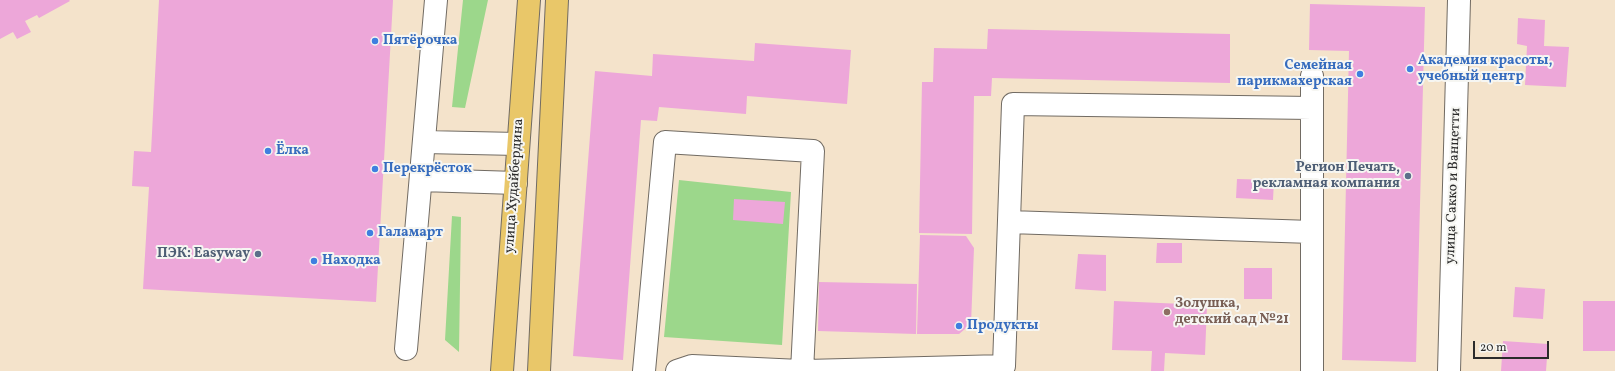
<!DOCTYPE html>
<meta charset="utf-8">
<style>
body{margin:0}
#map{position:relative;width:1615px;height:371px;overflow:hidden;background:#f4e3cb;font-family:Vollkorn,serif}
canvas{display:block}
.scale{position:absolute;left:1473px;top:341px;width:76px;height:18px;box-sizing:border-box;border:2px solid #2b2b2b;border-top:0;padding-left:5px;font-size:12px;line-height:14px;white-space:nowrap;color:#2b2b2b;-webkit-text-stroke:3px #f6f6f2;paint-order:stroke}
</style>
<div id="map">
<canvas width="1615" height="371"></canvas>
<div class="scale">20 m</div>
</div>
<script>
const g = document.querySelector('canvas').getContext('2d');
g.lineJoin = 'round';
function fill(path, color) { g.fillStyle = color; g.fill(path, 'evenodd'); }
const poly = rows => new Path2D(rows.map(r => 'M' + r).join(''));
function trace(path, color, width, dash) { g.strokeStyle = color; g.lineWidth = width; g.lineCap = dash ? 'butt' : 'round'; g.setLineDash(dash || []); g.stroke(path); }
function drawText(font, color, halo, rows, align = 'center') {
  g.font = font + ' Vollkorn,serif'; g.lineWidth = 4; g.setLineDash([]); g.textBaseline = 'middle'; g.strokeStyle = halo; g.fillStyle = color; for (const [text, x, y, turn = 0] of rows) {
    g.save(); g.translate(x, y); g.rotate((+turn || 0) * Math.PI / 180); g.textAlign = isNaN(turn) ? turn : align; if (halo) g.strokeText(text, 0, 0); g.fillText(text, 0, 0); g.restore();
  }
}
fill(poly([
 [463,0,488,0,465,108,452,107],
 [679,180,791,192,782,345,664,337],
 [452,216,461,217,459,352,445,340]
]), '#9cd78b');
fill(poly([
 [0,0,69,0,70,1,39,18,37,15,25,21,31,32,17,39,13,32,0,39],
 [159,0,393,0,376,302,143,289,149,187,132,186,134,151,151,152],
 [1310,4,1425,7,1416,362,1342,360,1349,51,1309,50],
 [1518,18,1545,20,1544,46,1569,47,1566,87,1525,85,1527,46,1517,44],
 [988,29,1230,34,1230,83,992,78,991,96,974,96,972,234,919,233,922,82,933,82,934,48,987,49],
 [755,43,851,50,847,104,747,96,746,114,659,107,657,121,641,120,623,360,573,356,595,71,652,76,653,54,754,61],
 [1237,179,1274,180,1273,200,1236,198],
 [734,199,785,202,783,224,733,220],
 [920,235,966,236,974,248,971,324,959,334,917,334],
 [1157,243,1182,243,1182,263,1156,263],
 [1078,254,1106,255,1106,291,1075,289],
 [1244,268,1272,268,1272,299,1244,299],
 [819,282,917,284,916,334,818,331],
 [1515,287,1545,289,1543,319,1513,317],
 [1114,301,1207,305,1205,355,1165,353,1164,371,1151,371,1152,351,1112,350],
 [1583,301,1615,301,1615,351,1583,351],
 [1503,341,1548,344,1546,371,1501,371]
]), '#eda7d9');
const minor = poly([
 [424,142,518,144],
 [421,180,516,183],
 [1009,222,1312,232],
 [406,349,436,0],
 [644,371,665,142,813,151,802,371],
 [677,371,692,366,800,371],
 [806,371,1004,366,1013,104,1312,108],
 [1312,371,1312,76],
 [1449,371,1459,0]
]);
const major = poly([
 [502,371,529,0],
 [539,371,557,0]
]);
trace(minor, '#716b63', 24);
trace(major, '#716b63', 24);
trace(minor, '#fff', 22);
trace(major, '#e9c769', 22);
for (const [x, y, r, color] of [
 [375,41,4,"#3f7fe0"],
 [1410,69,4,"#3f7fe0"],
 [1360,74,4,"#3f7fe0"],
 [268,151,4,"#3f7fe0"],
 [375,169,4,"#3f7fe0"],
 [1408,176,4,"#5c6f8a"],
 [370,233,4,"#3f7fe0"],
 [258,254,4,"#5c6f8a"],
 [314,261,4,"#3f7fe0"],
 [1167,312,4,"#8d6e63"],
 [959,326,4,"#3f7fe0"]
]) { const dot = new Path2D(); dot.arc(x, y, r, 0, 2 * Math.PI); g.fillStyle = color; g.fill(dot); trace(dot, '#f6f6f2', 1.5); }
drawText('bold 14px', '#366cbe', '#f6f6f2', [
 ["Пятёрочка",383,41],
 ["Академия красоты,",1418,61],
 ["учебный центр",1418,77],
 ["Семейная",1352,66,"right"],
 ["парикмахерская",1352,82,"right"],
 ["Ёлка",276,151],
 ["Перекрёсток",383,169],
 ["Галамарт",378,233],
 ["Находка",322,261],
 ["Продукты",967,326]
], 'left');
drawText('bold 14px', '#4e5e75', '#f6f6f2', [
 ["Регион Печать,",1400,168],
 ["рекламная компания",1400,184],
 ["ПЭК: Easyway",250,254]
], 'right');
drawText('14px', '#2b2b2b', '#f6f6f2', [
 ["улица Худайбердина",515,186,-86],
 ["улица Сакко и Ванцетти",1454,186,-88]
]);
drawText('bold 14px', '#785e54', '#f6f6f2', [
 ["Золушка,",1175,304],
 ["детский сад №21",1175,320]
], 'left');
</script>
